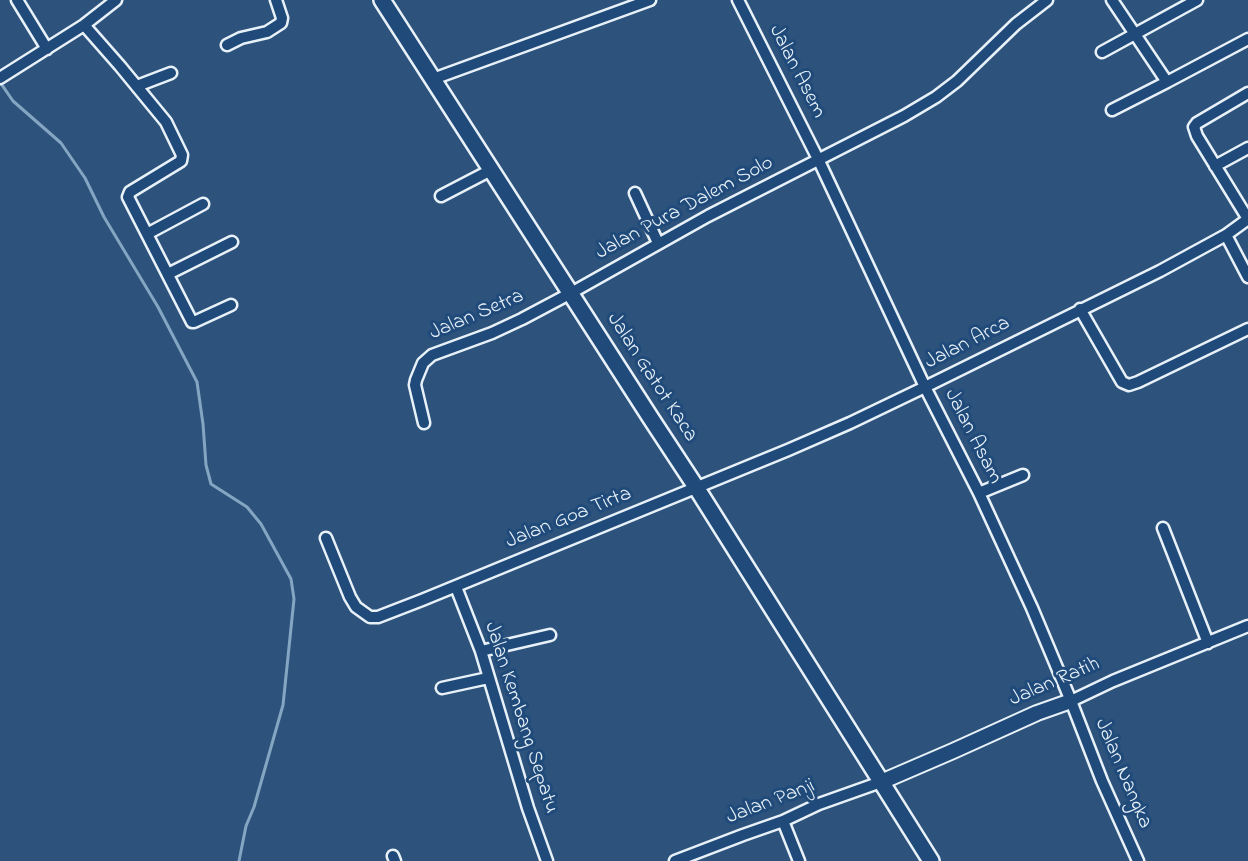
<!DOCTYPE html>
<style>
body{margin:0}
canvas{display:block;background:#2d537c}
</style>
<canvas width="1248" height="861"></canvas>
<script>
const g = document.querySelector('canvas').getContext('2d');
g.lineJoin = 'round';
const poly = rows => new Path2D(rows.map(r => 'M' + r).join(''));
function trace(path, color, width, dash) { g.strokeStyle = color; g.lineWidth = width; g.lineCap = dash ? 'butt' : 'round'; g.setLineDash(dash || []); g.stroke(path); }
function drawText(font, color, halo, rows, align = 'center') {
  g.font = font + ' "Indie Flower",sans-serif'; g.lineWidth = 6; g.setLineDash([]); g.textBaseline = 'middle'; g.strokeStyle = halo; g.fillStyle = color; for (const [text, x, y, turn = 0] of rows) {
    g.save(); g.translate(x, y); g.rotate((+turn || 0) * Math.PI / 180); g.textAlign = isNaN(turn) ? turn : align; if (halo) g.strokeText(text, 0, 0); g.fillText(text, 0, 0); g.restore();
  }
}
trace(poly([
 [0,82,13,101,61,143,85,178,104,217,158,307,197,382,203,424,206,465,211,484,247,507,261,524,291,579,294,599,283,705,254,807,246,826,239,861]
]), '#85a6c3', 3);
const minor = poly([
 [17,0,47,49],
 [738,0,819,161,925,387,979,493,1032,608,1071,701,1102,781,1138,861],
 [1112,0,1167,82,1248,39],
 [84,25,120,66,166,122,182,155,181,161,130,192,128,197,192,322,194,322,231,305],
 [227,45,241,38,267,32,281,23,282,18,276,0],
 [1102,52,1197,0],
 [0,78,84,25,116,0],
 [433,79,650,0],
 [137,86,171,73],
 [1112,110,1167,82],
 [1215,166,1248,148],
 [635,193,658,243],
 [441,196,491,170],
 [1248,219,1197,136,1194,127,1197,123,1248,93],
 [147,234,203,204],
 [1226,235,1248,277],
 [168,274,232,242],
 [1080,309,1122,382,1129,385,1138,382,1248,329],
 [424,423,415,385,416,380,423,363,432,355,492,333,522,319,571,293,708,216,904,116,936,97,957,81,1016,24,1047,0],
 [979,493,1023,475],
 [1163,528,1208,643],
 [326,538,350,597,356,607,370,617,378,617,422,600,788,450,850,423,925,387,1160,271,1226,235,1248,219],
 [456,587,481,651,528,808,547,861],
 [481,651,550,635],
 [442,688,488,678],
 [1071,701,1113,681,1248,626],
 [783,821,799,861],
 [393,856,395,861],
 [675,861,743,835,783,821,819,804,881,782]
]);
const tertiary = poly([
 [881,782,953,751,1037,713,1071,701]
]);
const secondary = poly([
 [382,0,650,417,696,487,931,861]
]);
trace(minor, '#e8f1f8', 15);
trace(tertiary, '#e8f1f8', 18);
trace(secondary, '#e8f1f8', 20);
trace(minor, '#1f4a7a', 10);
trace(tertiary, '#1f4a7a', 14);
trace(secondary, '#1f4a7a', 15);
drawText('21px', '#e8f1f8', '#1f4a7a', [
 ["Jalan Asem",796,72,63],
 ["Jalan Pura Dalem Solo",685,209,-28],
 ["Jalan Setra",477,316,-23],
 ["Jalan Arca",968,344,-27],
 ["Jalan Gatot Kaca",651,378,57],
 ["Jalan Asam",972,437,63],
 ["Jalan Goa Tirta",569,519,-22],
 ["Jalan Ratih",1055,683,-23],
 ["Jalan Kembang Sepatu",520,718,72],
 ["Jalan Nangka",1122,774,67],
 ["Jalan Panji",771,803,-21]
]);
</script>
